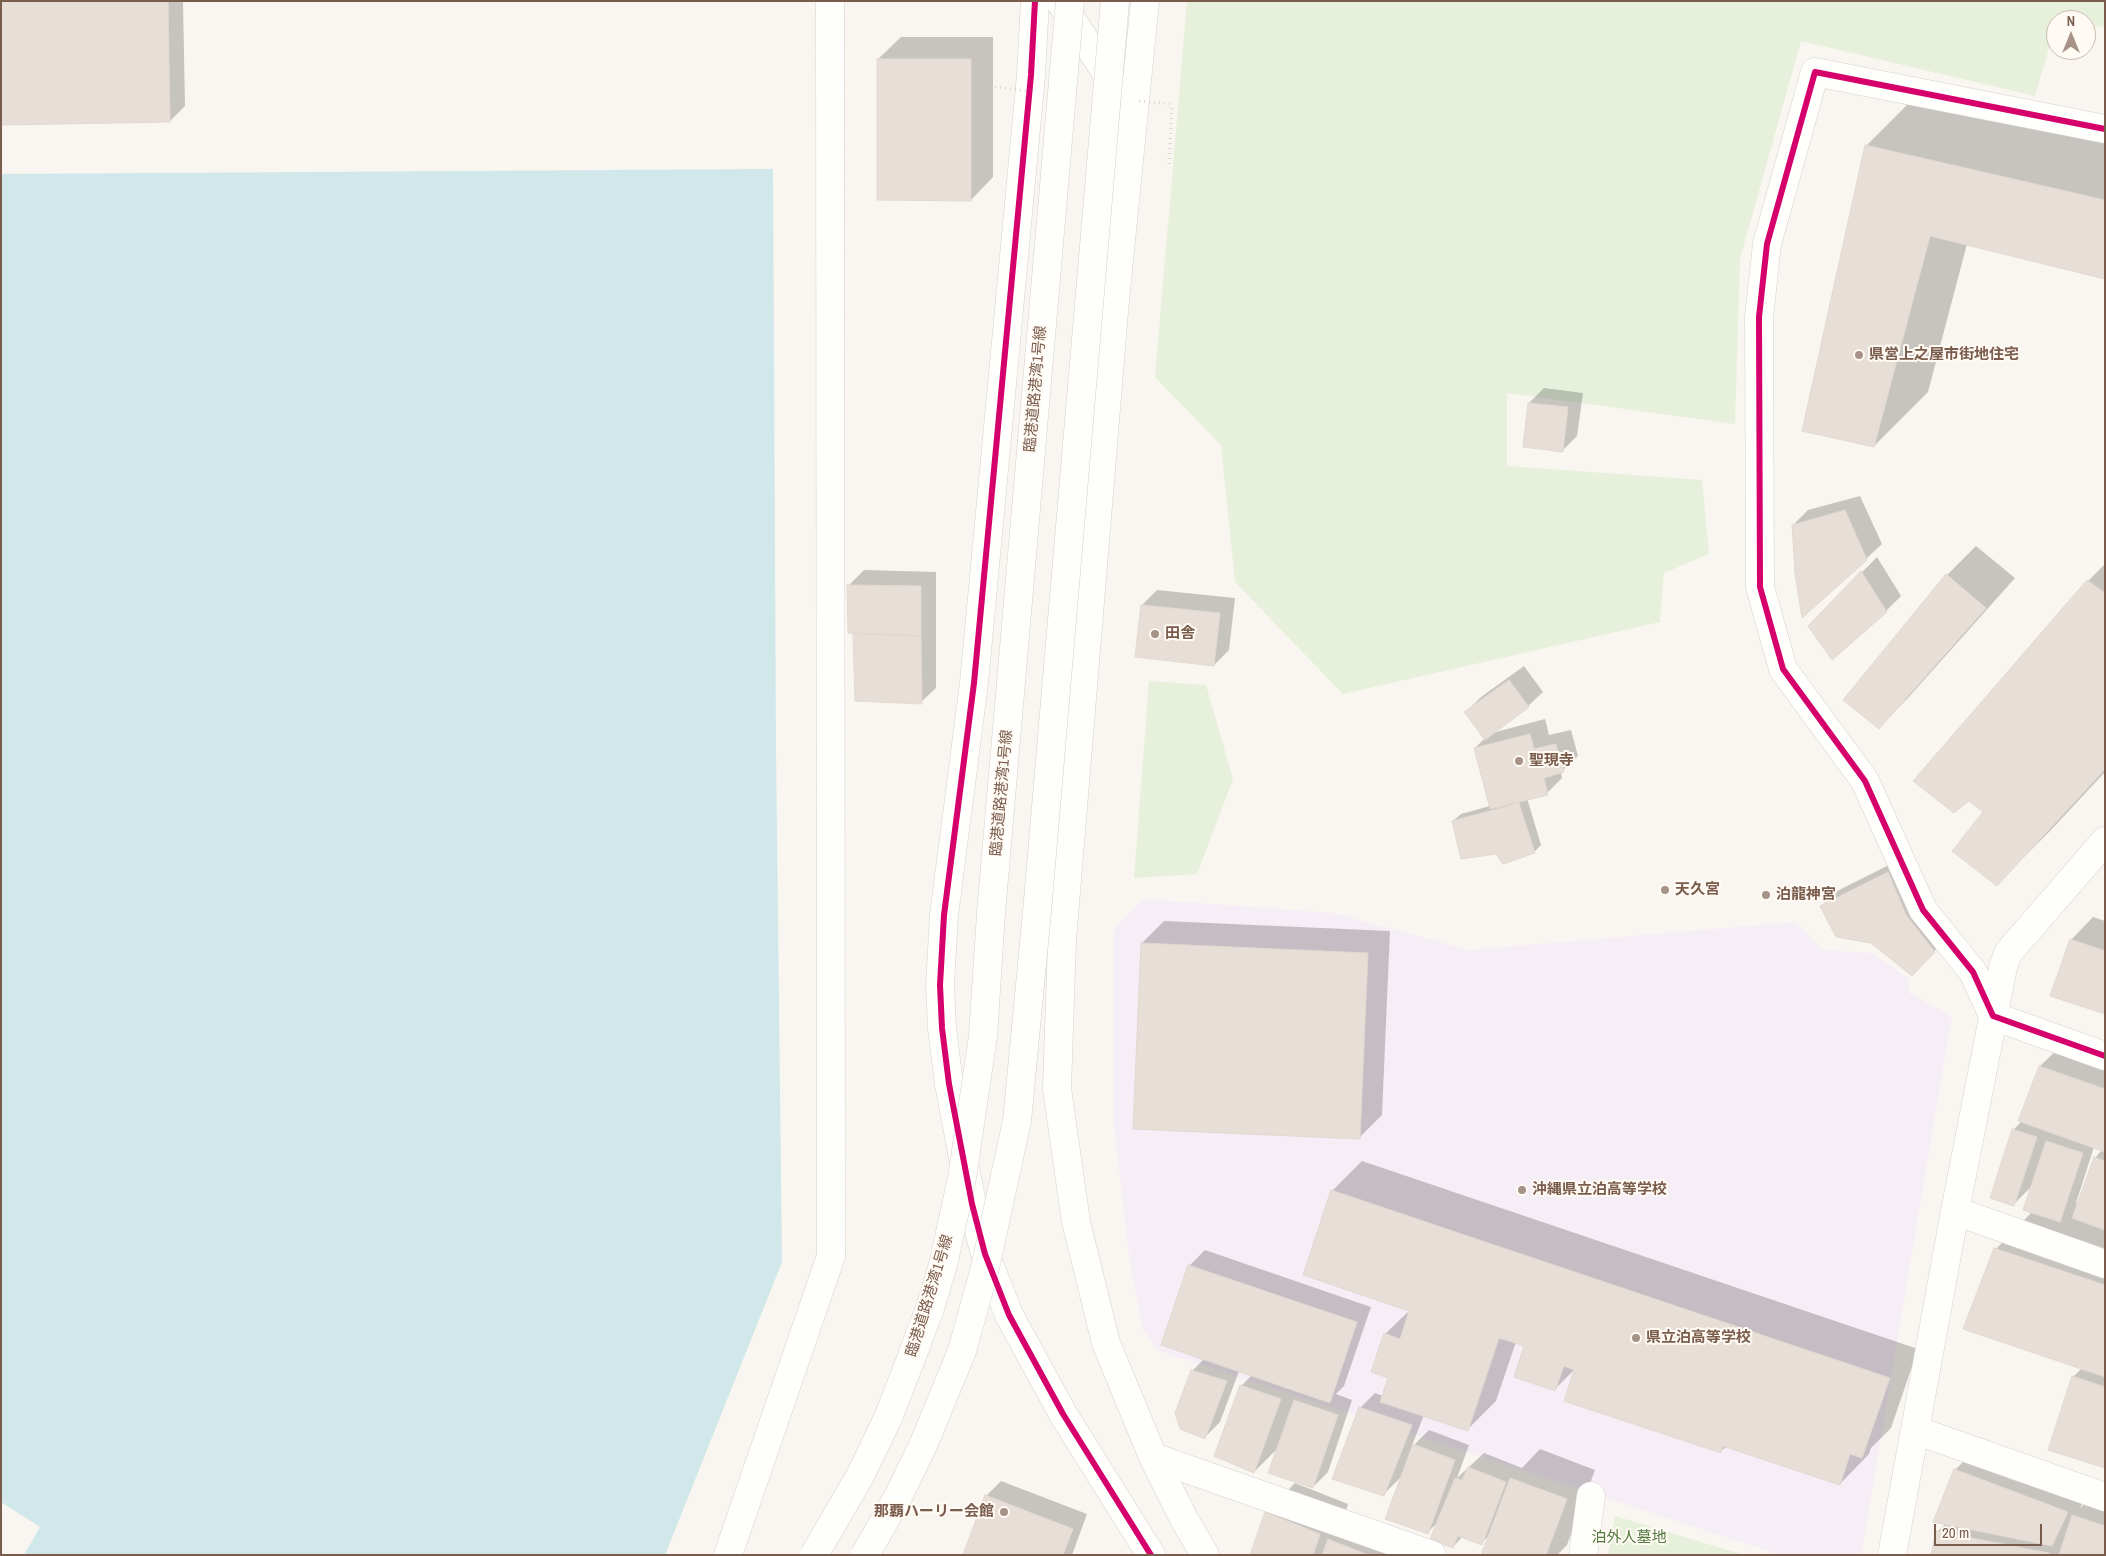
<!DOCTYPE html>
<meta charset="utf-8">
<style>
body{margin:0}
#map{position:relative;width:2106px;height:1556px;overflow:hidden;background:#f9f5f0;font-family:"Archivo Narrow",sans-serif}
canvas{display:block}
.frame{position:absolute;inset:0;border:2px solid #7a5c4d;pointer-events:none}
.north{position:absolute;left:2046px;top:10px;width:50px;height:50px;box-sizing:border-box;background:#fffaf3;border:1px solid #cabbb1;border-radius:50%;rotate:0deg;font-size:14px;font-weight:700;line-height:20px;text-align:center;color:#7a5c4d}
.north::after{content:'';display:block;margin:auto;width:18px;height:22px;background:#a69286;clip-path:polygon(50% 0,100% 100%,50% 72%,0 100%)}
.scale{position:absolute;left:1934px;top:1524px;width:108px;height:22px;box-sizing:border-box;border:2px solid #7a5c4d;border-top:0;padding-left:6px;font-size:15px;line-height:18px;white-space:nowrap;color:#7a5c4d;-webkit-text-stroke:4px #fffaf3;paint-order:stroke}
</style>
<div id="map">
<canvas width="2106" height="1556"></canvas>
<div class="frame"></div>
<div class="north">N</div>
<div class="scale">20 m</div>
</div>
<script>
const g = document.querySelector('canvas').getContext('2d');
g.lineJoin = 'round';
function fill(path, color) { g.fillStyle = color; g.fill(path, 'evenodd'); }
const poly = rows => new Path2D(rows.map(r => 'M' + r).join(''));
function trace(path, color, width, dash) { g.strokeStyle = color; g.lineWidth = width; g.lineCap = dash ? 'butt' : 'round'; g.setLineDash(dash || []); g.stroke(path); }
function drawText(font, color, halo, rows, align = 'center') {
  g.font = font + ' "Archivo Narrow","Noto Sans JP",sans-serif'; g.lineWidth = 4; g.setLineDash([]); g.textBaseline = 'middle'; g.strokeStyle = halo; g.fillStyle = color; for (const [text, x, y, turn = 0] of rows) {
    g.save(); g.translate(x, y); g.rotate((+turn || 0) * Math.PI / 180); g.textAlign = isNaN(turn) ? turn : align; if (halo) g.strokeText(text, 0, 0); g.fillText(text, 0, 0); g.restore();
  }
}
fill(poly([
 [1142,899,1334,913,1469,950,1796,922,1823,950,1872,953,1909,979,1909,993,1952,1016,1861,1555,1781,1555,1159,1351,1142,1328,1129,1255,1114,1126,1114,930]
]), '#f6eef6');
fill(poly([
 [1187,1,2105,1,2105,26,2086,28,2086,20,2056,20,2056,31,2054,31,2035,96,1801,41,1740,259,1735,424,1507,393,1507,466,1702,480,1709,554,1664,573,1660,622,1343,694,1235,582,1221,445,1155,377],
 [1149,681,1206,685,1233,779,1197,874,1134,878],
 [1615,1516,1744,1555,1608,1555]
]), '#e7f0db');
fill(poly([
 [773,169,776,749,782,1262,665,1555,24,1555,40,1527,1,1502,1,174]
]), '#d0e8ea');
fill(poly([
 [1,1,183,1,185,106,170,121],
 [901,37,993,37,993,177,971,200,878,59],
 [1920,92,2105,134,2105,278,1967,244,1928,392,1874,446,1866,146],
 [1544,388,1583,393,1577,436,1562,451,1529,403],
 [1860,496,1882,544,1866,559,1793,525,1808,510],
 [1976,546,2015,578,1908,698,1879,727,1947,575],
 [1877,557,1901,596,1886,611,1809,626],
 [2105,564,2105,772,2051,830,1997,884,1985,812,2088,581],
 [864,570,936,572,936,688,921,702,854,632,849,585],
 [1157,590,1235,598,1229,650,1214,665,1142,605],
 [1524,666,1543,692,1528,706,1492,733,1545,719,1549,735,1571,730,1578,756,1561,772,1562,778,1547,793,1527,798,1541,845,1534,852,1497,853,1453,821,1461,814,1490,806,1475,748,1485,738,1466,712,1481,697],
 [1903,858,1949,936,1912,974,1872,942,1822,906,1837,891],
 [2093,917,2105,921,2105,1013,2071,940],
 [1164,921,1390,931,1382,1115,1360,1137,1142,943],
 [2063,1044,2105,1059,2105,1467,2073,1377,2082,1368,1996,1249,2032,1212,2032,1186,2014,1204,2013,1130,2022,1121,2040,1066],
 [2094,1147,2102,1150,2095,1158,2078,1204,2076,1203],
 [1362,1161,1918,1349,1891,1428,1871,1448,1869,1454,1840,1484,1727,1446,1720,1452,1576,1368,1555,1389,1526,1345,1516,1342,1496,1401,1467,1430,1424,1415,1411,1448,1429,1430,1469,1445,1457,1478,1484,1453,1522,1468,1540,1449,1595,1470,1567,1545,1557,1555,1484,1555,1490,1535,1481,1543,1463,1536,1453,1547,1439,1521,1427,1533,1402,1476,1383,1495,1360,1408,1375,1393,1383,1396,1389,1377,1385,1334,1410,1310,1332,1191],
 [1205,1250,1371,1307,1344,1386,1336,1394,1352,1400,1328,1472,1313,1487,1279,1447,1254,1472,1241,1386,1252,1375,1239,1371,1220,1422,1205,1437,1192,1371,1204,1359,1163,1345,1190,1265],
 [1978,1447,2089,1490,2080,1508,2088,1501,2105,1506,2105,1555,1933,1555,1937,1532,1946,1523,1955,1470],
 [1001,1481,1087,1514,1072,1555,964,1555,986,1496],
 [1295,1483,1348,1504,1340,1530,1390,1542,1385,1555,1252,1555,1266,1513]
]), '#0003');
const building = poly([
 [1,1,168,1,170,122,1,125,1,1],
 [877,59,971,59,971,201,877,200,877,59],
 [1865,145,2105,200,2105,279,1930,236,1874,447,1802,431,1865,145],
 [1528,403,1568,407,1563,452,1523,447,1528,403],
 [1845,510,1867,560,1802,618,1795,573,1792,525,1845,510],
 [1861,571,1887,612,1832,660,1808,626,1861,571],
 [1946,574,1986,608,1879,729,1843,700,1946,574],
 [2087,580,2105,593,2105,769,1997,886,1952,851,1983,812,1969,801,1954,813,1913,781,2087,580],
 [847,585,921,586,921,636,848,633,847,585],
 [1141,605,1220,613,1214,666,1135,657,1141,605],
 [853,633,921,636,922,704,855,701,853,633],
 [1509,680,1529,707,1485,740,1464,712,1509,680],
 [1530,734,1534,749,1556,744,1564,772,1544,778,1548,795,1490,809,1474,748,1530,734],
 [1519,803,1535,853,1503,864,1496,854,1461,859,1452,821,1519,803],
 [1888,872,1906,915,1935,952,1912,976,1871,943,1836,937,1820,906,1888,872],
 [2070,939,2105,951,2105,1014,2050,996,2070,939],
 [1141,943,1368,953,1360,1139,1133,1129,1141,943],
 [2039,1066,2105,1089,2105,1152,2018,1121,2039,1066],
 [2012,1129,2037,1137,2014,1206,1990,1198,2012,1129],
 [2046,1141,2083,1153,2060,1222,2023,1210,2046,1141],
 [2094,1157,2105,1161,2105,1230,2072,1218,2094,1157],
 [1331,1190,1890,1378,1862,1458,1850,1454,1840,1485,1723,1446,1721,1453,1564,1401,1574,1370,1564,1366,1555,1391,1514,1377,1524,1346,1499,1338,1468,1431,1380,1402,1388,1378,1371,1372,1384,1333,1400,1339,1409,1311,1303,1275,1331,1190],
 [1994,1248,2105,1285,2105,1377,1963,1329,1994,1248],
 [1188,1265,1357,1322,1330,1403,1161,1345,1188,1265],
 [1191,1370,1227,1381,1205,1439,1180,1429,1175,1413,1191,1370],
 [2072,1376,2105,1387,2105,1468,2048,1450,2072,1376],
 [1240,1385,1281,1399,1254,1473,1214,1456,1240,1385],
 [1294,1400,1338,1415,1313,1488,1268,1473,1294,1400],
 [1359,1407,1412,1425,1384,1496,1332,1479,1359,1407],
 [1413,1444,1455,1460,1428,1534,1385,1519,1413,1444],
 [1468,1467,1506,1482,1482,1545,1458,1536,1453,1548,1430,1539,1455,1478,1462,1480,1468,1467],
 [1954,1469,2068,1512,2052,1546,1933,1522,1954,1469],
 [1510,1478,1567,1499,1546,1555,1481,1555,1510,1478],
 [985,1495,1073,1529,1063,1555,963,1555,985,1495],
 [1265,1512,1320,1534,1313,1555,1250,1555,1265,1512],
 [2072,1515,2105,1526,2105,1555,2059,1555,2072,1515],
 [1936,1531,2049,1553,2049,1555,1931,1555,1936,1531],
 [1328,1539,1368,1555,1322,1555,1328,1539]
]);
fill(building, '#e6ded7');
trace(building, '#e2d8d2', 1);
const minor = poly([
 [1035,1,1031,75,974,683,944,915,940,985,942,1028,949,1084,972,1204,985,1254,1009,1315,1063,1414,1151,1555],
 [1145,1,1115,300,1062,940,1057,1089,1076,1222,1106,1343,1153,1457,1184,1519,1205,1555],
 [1061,3,1116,88],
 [2105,129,1815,72,1767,244,1759,317,1760,587,1783,669,1865,781,1923,910,1973,972,1993,1016,2105,1056],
 [1955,1211,2105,1264],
 [1915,1430,2105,1497],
 [1153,1457,1432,1555],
 [728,1555,831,1256,830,1],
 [1583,1555,1591,1496],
 [1892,1555,1955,1211,2003,967,2008,953,2105,841]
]);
trace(minor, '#d7d1cb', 29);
trace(poly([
 [1169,164,1172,104]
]), '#dcd5d0', 3, [1, 4]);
trace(minor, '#fefefd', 28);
const minorBridge = poly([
 [814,1555,860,1476,888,1418,909,1364,930,1308,943,1265,962,1178,983,1036,991,913,1070,1],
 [865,1555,899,1495,924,1443,962,1351,985,1268,1017,1121,1037,912,1115,1]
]);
trace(minorBridge, '#d7d1cb', 29, []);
trace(poly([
 [995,87,1029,91],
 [1139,101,1172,104]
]), '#dcd5d0', 3, [1, 4]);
trace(minorBridge, '#fefefd', 28);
trace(poly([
 [1035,1,1031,75,974,683,944,915,940,985,942,1028,949,1084,972,1204,985,1254,1009,1315,1063,1414,1151,1555],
 [2105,129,1815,72,1767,244,1759,317,1760,587,1783,669,1865,781,1923,910,1973,972,1993,1016,2105,1056]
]), '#d6006c', 6);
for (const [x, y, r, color] of [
 [1859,355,5,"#a69286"],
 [1155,634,5,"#a69286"],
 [1519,761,5,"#a69286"],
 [1665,890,5,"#a69286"],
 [1766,895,5,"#a69286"],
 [1522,1190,5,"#a69286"],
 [1636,1338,5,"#a69286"],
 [1004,1512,5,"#a69286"]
]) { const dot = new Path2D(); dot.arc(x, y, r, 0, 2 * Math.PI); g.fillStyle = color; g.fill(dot); trace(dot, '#fffaf3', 2); }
drawText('bold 15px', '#7a5c4d', '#fffaf3', [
 ["県営上之屋市街地住宅",1869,355],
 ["田舎",1165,634],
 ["聖現寺",1529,761],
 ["天久宮",1675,890],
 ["泊龍神宮",1776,895],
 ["沖縄県立泊高等学校",1532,1190],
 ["県立泊高等学校",1646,1338],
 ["那覇ハーリー会館",994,1512,"right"]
], 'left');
drawText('15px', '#7a5c4d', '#fffaf3', [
 ["臨港道路港湾1号線",1036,389,-85],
 ["臨港道路港湾1号線",1002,793,-85],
 ["臨港道路港湾1号線",930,1296,-73]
]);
drawText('15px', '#537a41', '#fffaf3', [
 ["泊外人墓地",1629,1538]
]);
</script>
